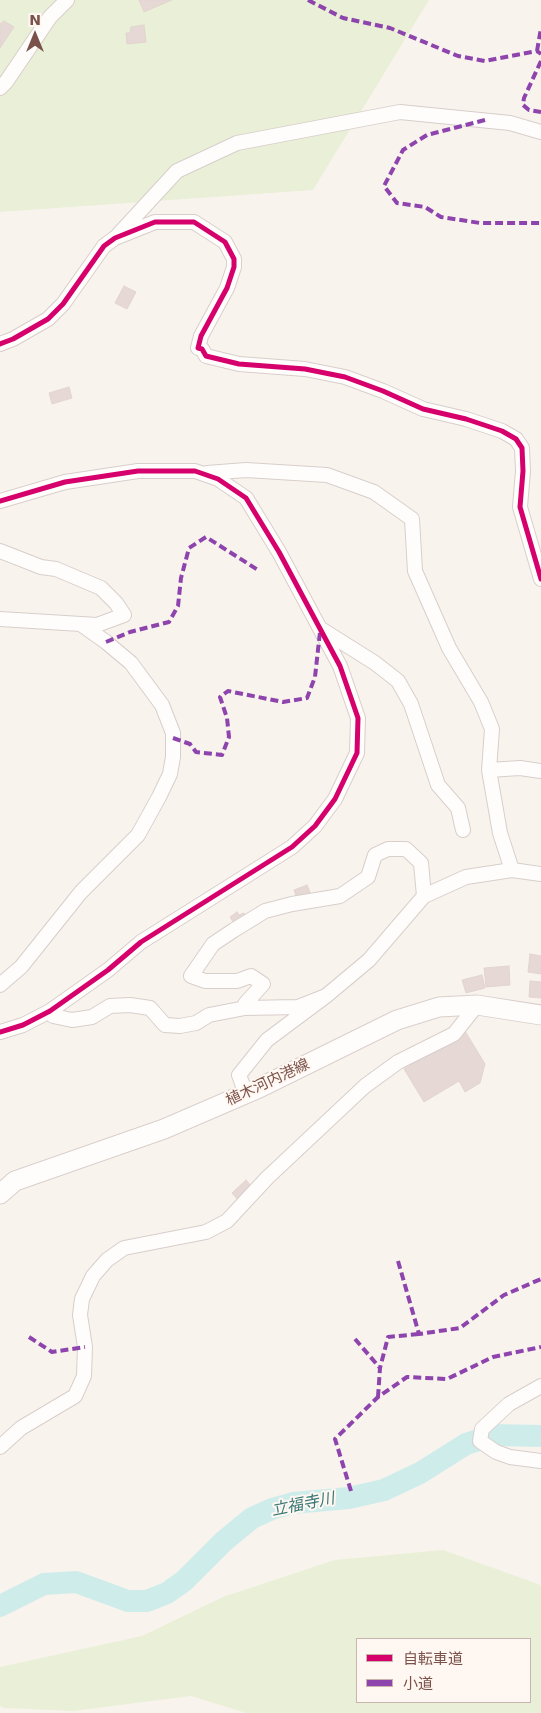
<!DOCTYPE html>
<meta charset="utf-8">
<style>
body{margin:0}
#map{position:relative;width:541px;height:1713px;overflow:hidden;background:#f9f3ee;font-family:"DejaVu Sans","Noto Sans JP",sans-serif}
canvas{display:block}
.legend{position:absolute;left:356px;top:1638px;width:175px;height:65px;box-sizing:border-box;background:#fff7f1;border:1px solid #cab5ae;margin:0;padding:6px 9px;list-style:none;font-size:15px;color:#7b5249}
.legend li{display:flex;align-items:center;gap:10px;height:25px}
.legend b{width:25px;border:1px solid #cab5ae}
.north{position:absolute;left:10px;top:10px;width:50px;height:50px;-webkit-text-stroke:4px #fff7f1;paint-order:stroke;rotate:0deg;font-size:14px;font-weight:700;line-height:20px;text-align:center;color:#7b5249}
.north::after{content:'';display:block;margin:auto;width:18px;height:22px;background:#7b5249;clip-path:polygon(50% 0,100% 100%,50% 72%,0 100%)}
</style>
<div id="map">
<canvas width="541" height="1713"></canvas>
<ul class="legend">
<li><b style="height:6px;background:#d6006c"></b>自転車道</li>
<li><b style="height:6px;background:#8e44ad"></b>小道</li>
</ul>
<div class="north">N</div>
</div>
<script>
const g = document.querySelector('canvas').getContext('2d');
g.lineJoin = 'round';
function fill(path, color) { g.fillStyle = color; g.fill(path, 'evenodd'); }
const poly = rows => new Path2D(rows.map(r => 'M' + r).join(''));
function trace(path, color, width, dash) { g.strokeStyle = color; g.lineWidth = width; g.lineCap = dash ? 'butt' : 'round'; g.setLineDash(dash || []); g.stroke(path); }
function drawText(font, color, halo, rows, align = 'center') {
  g.font = font + ' "DejaVu Sans","Noto Sans JP",sans-serif'; g.lineWidth = 4; g.setLineDash([]); g.textBaseline = 'middle'; g.strokeStyle = halo; g.fillStyle = color; for (const [text, x, y, turn = 0] of rows) {
    g.save(); g.translate(x, y); g.rotate((+turn || 0) * Math.PI / 180); g.textAlign = isNaN(turn) ? turn : align; if (halo) g.strokeText(text, 0, 0); g.fillText(text, 0, 0); g.restore();
  }
}
fill(poly([
 [0,0,429,0,313,190,0,212],
 [443,1550,541,1585,541,1713,246,1713,191,1696,73,1711,4,1708,0,1706,0,1667,142,1636,223,1597,335,1560],
 [530,1639,530,1702,357,1702,357,1639]
]), '#eaf0d7');
trace(poly([
 [0,1606,44,1584,76,1582,128,1601,147,1601,167,1593,184,1581,224,1541,252,1518,272,1509,293,1503,349,1498,384,1490,420,1473,466,1444,494,1435,541,1436]
]), '#ceedea', 22);
const building = poly([
 [139,0,172,0,144,12,139,0],
 [4,21,14,27,0,48,0,24,4,21],
 [144,25,146,42,127,44,126,33,130,33,131,27,144,25],
 [124,286,136,292,127,309,115,303,124,286],
 [69,387,72,398,52,404,49,393,69,387],
 [307,885,312,897,298,902,294,890,307,885],
 [237,912,239,915,244,913,247,918,240,922,238,919,233,922,230,917,237,912],
 [530,954,541,956,541,974,528,972,530,954],
 [509,966,510,985,486,987,484,968,509,966],
 [482,975,485,988,466,993,462,980,482,975],
 [530,981,541,982,541,998,529,997,530,981],
 [465,1031,485,1064,480,1083,465,1092,459,1081,424,1102,404,1069,465,1031],
 [246,1180,252,1187,238,1200,232,1193,246,1180]
]);
fill(building, '#e6d9d5');
trace(building, '#e2d4cf', 1);
const minor = poly([
 [0,88,6,82,50,17,67,0],
 [118,235,177,171,237,143,400,112,510,123,541,132],
 [0,344,13,339,48,319,63,304,104,246,115,238,155,222,194,222,225,242,234,259,234,267,227,288,201,336,198,348,202,349,206,356,239,364,305,369,345,377,383,391,423,409,466,419,502,431,516,439,522,448,523,471,520,507,541,579],
 [207,473,246,470,327,475,374,492,412,519,415,571,449,648,481,702,492,729,489,770,500,833,512,870],
 [0,501,65,482,138,471,195,471,218,479,246,498,279,552,340,666,358,718,357,753,335,799,315,826,292,847,141,942,108,970,50,1011,23,1025,0,1032],
 [0,551,41,567,56,569,101,588,116,603,124,615,97,625,0,619],
 [321,629,375,663,398,681,411,704,438,785,458,808,463,830],
 [489,770,520,768,541,771],
 [0,985,21,967,81,892,138,835,159,797,170,774,173,757,173,733,162,705,131,663,106,642,82,625],
 [326,996,298,1007,245,1008,245,1004,263,984,251,976,237,981,205,981,191,976,213,944,234,930,265,911,292,904,340,896,368,877,375,855,388,849,406,849,421,863,424,896],
 [50,1011,53,1016,72,1020,92,1017,110,1006,130,1005,150,1008,165,1025,180,1026,196,1023,209,1015,245,1008],
 [246,1094,239,1075,267,1040,326,996,369,960,424,896,466,877,512,870,541,874],
 [541,1386,509,1404,482,1429,480,1441,496,1452,510,1457,541,1461],
 [0,1447,21,1428,75,1396,84,1376,85,1347,80,1315,82,1299,93,1276,107,1260,124,1248,206,1232,227,1221,267,1178,365,1086,398,1062,454,1034,477,1005]
]);
const secondary = poly([
 [0,1194,15,1181,164,1129,259,1088,397,1020,439,1007,477,1005,541,1015]
]);
trace(minor, '#d8ceca', 16);
trace(secondary, '#dacfcb', 21);
trace(minor, '#fefdfc', 14);
trace(secondary, '#fefdfc', 19);
trace(poly([
 [308,0,343,18,390,28,458,56,485,61,537,51,541,54],
 [537,51,541,28],
 [541,61,524,98,523,105,529,110,541,112],
 [485,120,427,135,403,150,384,186,397,203,425,207,441,217,480,223,541,223],
 [106,642,130,632,169,622,178,606,181,578,189,548,206,537,258,570],
 [173,738,190,744,196,752,222,755,229,737,227,718,220,697,228,691,283,702,307,698,315,677,320,632],
 [398,1261,419,1334,460,1328,504,1295,541,1279],
 [29,1337,52,1352,85,1347],
 [355,1339,380,1368],
 [378,1397,380,1368,388,1337,419,1334],
 [351,1491,335,1439,378,1397,407,1377,447,1379,493,1357,541,1347]
]), '#8e44ad', 4, [8, 4]);
trace(poly([
 [0,344,13,339,48,319,63,304,104,246,115,238,155,222,194,222,225,242,234,259,234,267,227,288,201,336,198,348,202,349,206,356,239,364,305,369,345,377,383,391,423,409,466,419,502,431,516,439,522,448,523,471,520,507,541,579],
 [0,501,65,482,138,471,195,471,218,479,246,498,279,552,340,666,358,718,357,753,335,799,315,826,292,847,141,942,108,970,50,1011,23,1025,0,1032]
]), '#d6006c', 5);
drawText('15px', '#7b5249', '#fff7f1', [
 ["植木河内港線",268,1083,-25]
]);
drawText('italic 16px', '#387978', '#fff7f1', [
 ["立福寺川",303,1505,-11]
]);
</script>
